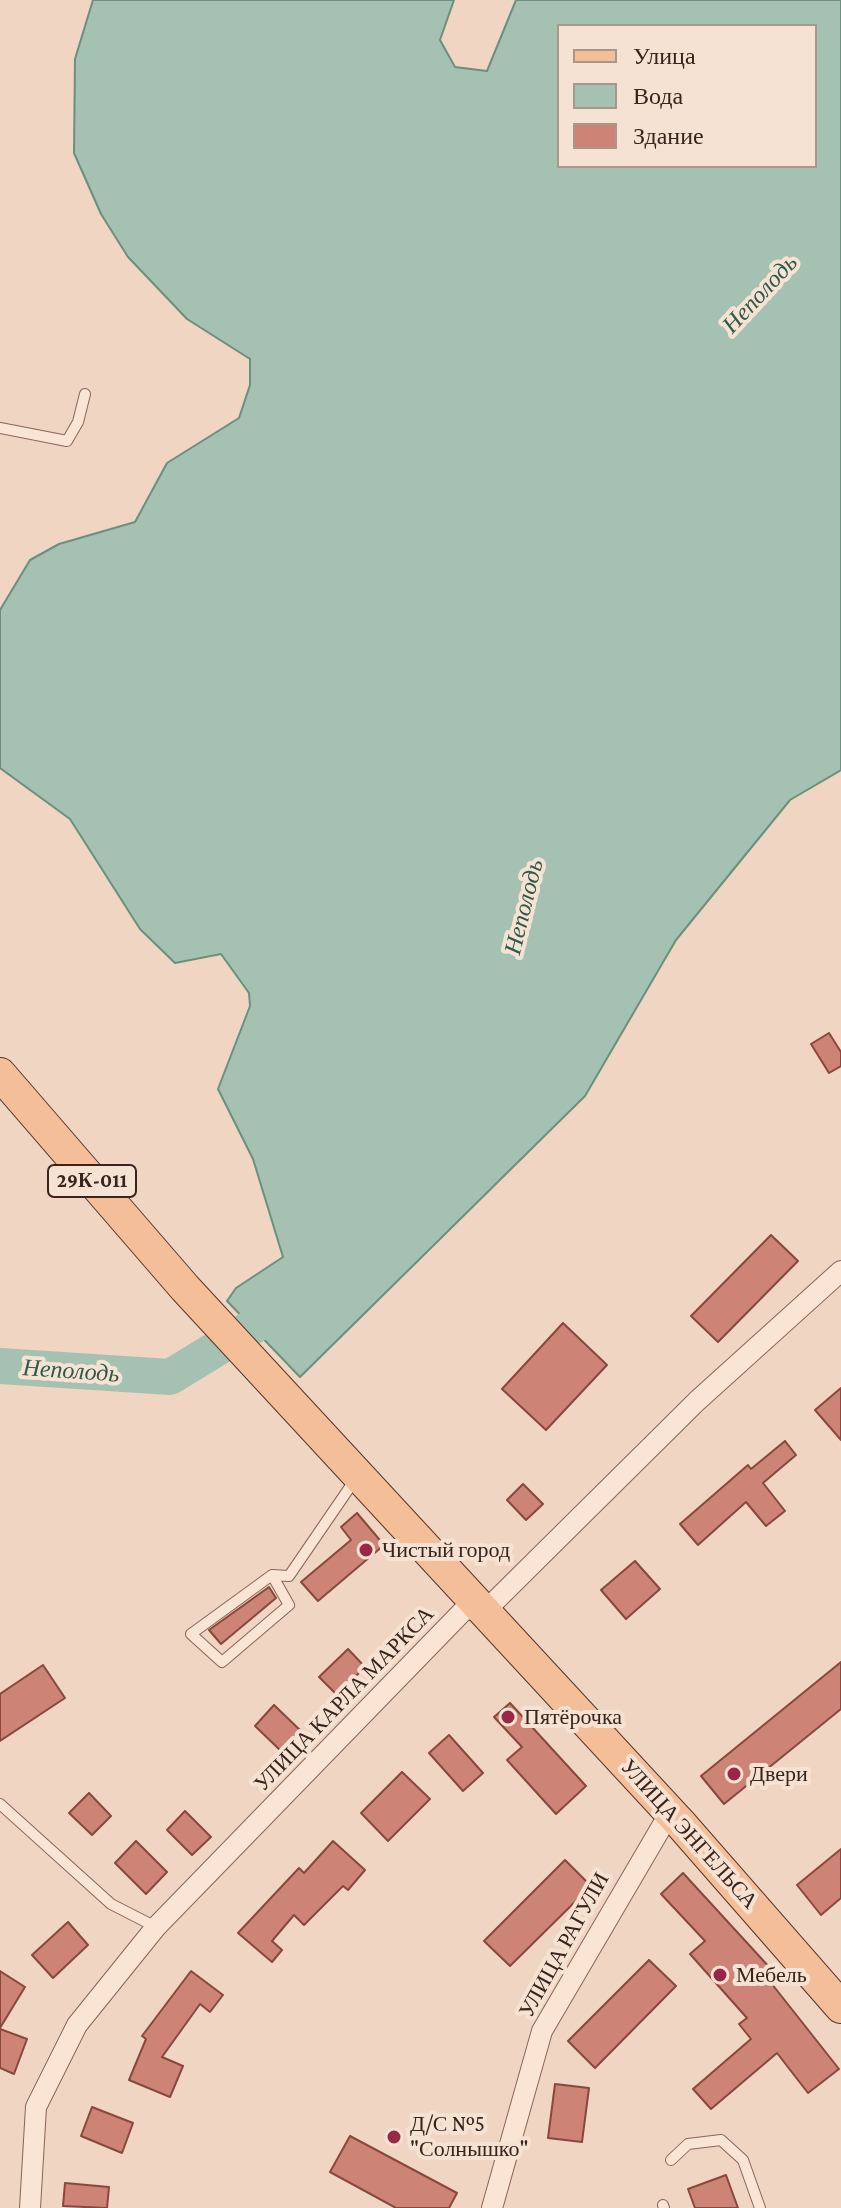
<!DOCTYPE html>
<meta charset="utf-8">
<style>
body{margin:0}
#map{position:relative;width:841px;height:2208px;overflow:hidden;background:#efd5c2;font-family:"Crimson Pro",serif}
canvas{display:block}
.legend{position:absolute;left:557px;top:24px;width:260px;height:144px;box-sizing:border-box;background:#f6e2d2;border:2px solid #aa968a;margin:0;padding:10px 14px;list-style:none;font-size:24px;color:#39231d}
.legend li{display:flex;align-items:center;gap:16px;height:40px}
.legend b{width:40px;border:2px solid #aa968a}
</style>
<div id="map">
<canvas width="841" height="2208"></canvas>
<ul class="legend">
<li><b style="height:10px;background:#f3be98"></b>Улица</li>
<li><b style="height:22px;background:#a4c1b1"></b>Вода</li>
<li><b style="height:22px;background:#ce8377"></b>Здание</li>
</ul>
</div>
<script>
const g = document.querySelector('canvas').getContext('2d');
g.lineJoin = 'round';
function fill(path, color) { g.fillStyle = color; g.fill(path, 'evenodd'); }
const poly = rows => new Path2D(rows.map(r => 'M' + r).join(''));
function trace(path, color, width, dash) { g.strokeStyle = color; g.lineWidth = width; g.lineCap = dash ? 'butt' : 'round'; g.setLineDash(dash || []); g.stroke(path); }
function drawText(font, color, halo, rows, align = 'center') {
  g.font = font + ' "Crimson Pro",serif'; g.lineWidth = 8; g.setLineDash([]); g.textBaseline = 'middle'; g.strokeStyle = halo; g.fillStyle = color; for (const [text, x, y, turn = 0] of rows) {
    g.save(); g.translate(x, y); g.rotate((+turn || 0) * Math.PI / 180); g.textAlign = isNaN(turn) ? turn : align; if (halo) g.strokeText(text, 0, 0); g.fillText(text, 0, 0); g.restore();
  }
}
const water = poly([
 [93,0,454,0,440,40,455,67,487,71,516,0,841,0,841,770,790,800,676,940,585,1096,300,1377,227,1301,236,1288,283,1257,253,1159,218,1089,250,1006,249,993,221,954,175,963,140,929,70,819,0,768,0,610,30,560,59,544,135,522,167,463,239,418,250,385,250,359,187,319,128,257,101,214,74,153,75,59,93,0],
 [559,26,815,26,815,166,559,166,559,26]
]);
fill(water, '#a4c1b1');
trace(water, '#6b907d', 2);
trace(poly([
 [0,1366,170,1377,293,1302]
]), '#a4c1b1', 36);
const building = poly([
 [829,1033,841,1052,841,1066,829,1073,811,1044,829,1033],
 [771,1235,798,1261,718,1342,691,1316,771,1235],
 [563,1323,607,1365,546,1430,502,1389,563,1323],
 [841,1388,841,1440,815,1410,841,1388],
 [785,1441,796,1455,763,1483,785,1511,766,1526,746,1502,698,1545,680,1524,748,1465,751,1469,785,1441],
 [523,1484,543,1504,526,1520,507,1500,523,1484],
 [357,1513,384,1545,318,1601,301,1582,351,1540,341,1527,357,1513],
 [635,1561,660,1589,626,1619,601,1590,635,1561],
 [269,1587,276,1598,221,1644,209,1630,269,1587],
 [348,1649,365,1667,337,1695,319,1677,348,1649],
 [841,1662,841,1709,724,1804,701,1776,841,1662],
 [43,1665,65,1698,0,1741,0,1694,43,1665],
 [510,1703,586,1786,556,1814,507,1760,522,1747,494,1717,510,1703],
 [274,1705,302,1732,282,1752,255,1726,274,1705],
 [449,1735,483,1773,463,1791,429,1753,449,1735],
 [402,1772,430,1799,388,1841,361,1813,402,1772],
 [89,1793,111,1816,92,1835,69,1813,89,1793],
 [185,1811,211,1837,192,1855,167,1830,185,1811],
 [136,1841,167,1872,146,1894,115,1863,136,1841],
 [333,1841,365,1870,348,1890,343,1886,304,1925,294,1915,272,1941,282,1950,272,1962,238,1933,299,1868,304,1873,333,1841],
 [841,1849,841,1898,821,1915,797,1885,841,1849],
 [565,1860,591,1886,510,1966,484,1941,565,1860],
 [683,1873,771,1969,764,1974,839,2069,808,2093,777,2053,711,2109,693,2089,751,2039,739,2024,747,2018,690,1954,705,1941,661,1894,683,1873],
 [68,1922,88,1945,53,1978,32,1955,68,1922],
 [649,1960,676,1986,595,2068,568,2041,649,1960],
 [0,1971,25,1987,0,2028,0,1971],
 [191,1971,223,1995,210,2012,200,2004,162,2057,183,2066,170,2097,129,2080,146,2039,142,2036,191,1971],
 [0,2029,27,2039,14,2074,0,2068,0,2029],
 [555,2084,589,2088,582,2142,548,2138,555,2084],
 [92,2107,133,2123,122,2153,81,2136,92,2107],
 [350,2136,457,2193,449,2208,396,2208,330,2172,350,2136],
 [726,2175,738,2208,695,2208,688,2189,726,2175],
 [65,2183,109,2187,107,2208,63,2206,65,2183]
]);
fill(building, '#ce8377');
trace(building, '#89473e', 2);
const service = poly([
 [0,428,67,441,78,422,85,394],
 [272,1575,289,1605,222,1662,191,1634,272,1575,289,1576,352,1484,358,1486],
 [0,1804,111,1904,156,1927],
 [671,2160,688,2144,721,2140,743,2160,760,2208],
 [663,2205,664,2208]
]);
const minor = poly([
 [30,2208,36,2107,77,2025,156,1927,465,1609,485,1611,697,1401,841,1271],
 [492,2208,542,2031,665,1821,680,1823]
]);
const primary = poly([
 [0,1074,185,1288,680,1823,841,2007]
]);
trace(service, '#896558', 12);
trace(minor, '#896558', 22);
trace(primary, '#57352d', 34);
trace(service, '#fae5d5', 10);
trace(minor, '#fae5d5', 20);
trace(primary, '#f3be98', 32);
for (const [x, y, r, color] of [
 [366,1550,8,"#9a2747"],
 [508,1717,8,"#9a2747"],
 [734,1774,8,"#9a2747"],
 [720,1975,8,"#9a2747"],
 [394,2137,8,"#9a2747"]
]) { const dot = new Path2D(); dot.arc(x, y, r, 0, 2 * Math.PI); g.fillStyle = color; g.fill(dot); trace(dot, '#f6e2d2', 3); }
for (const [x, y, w] of [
 [92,1181,88]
]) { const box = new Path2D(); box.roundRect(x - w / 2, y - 16, w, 32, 6); g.fillStyle = '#f6e2d2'; g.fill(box); trace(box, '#39231d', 2); }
drawText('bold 20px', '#39231d', null, [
 ["29К-011",92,1181]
]);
drawText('22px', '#39231d', '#f6e2d2', [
 ["Чистый город",382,1550],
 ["Пятёрочка",524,1717],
 ["Двери",750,1774],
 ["Мебель",736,1975],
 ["Д/С №5",410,2124],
 ["\"Солнышко\"",410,2149]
], 'left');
drawText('22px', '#39231d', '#f6e2d2', [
 ["УЛИЦА КАРЛА МАРКСА",344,1699,-46],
 ["УЛИЦА ЭНГЕЛЬСА",689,1834,48],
 ["УЛИЦА РАГУЛИ",564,1945,-61]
]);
drawText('italic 24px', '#2c594a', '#f6e2d2', [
 ["Неполодь",760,294,-47],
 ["Неполодь",524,907,-76],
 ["Неполодь",71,1371,4]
]);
</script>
